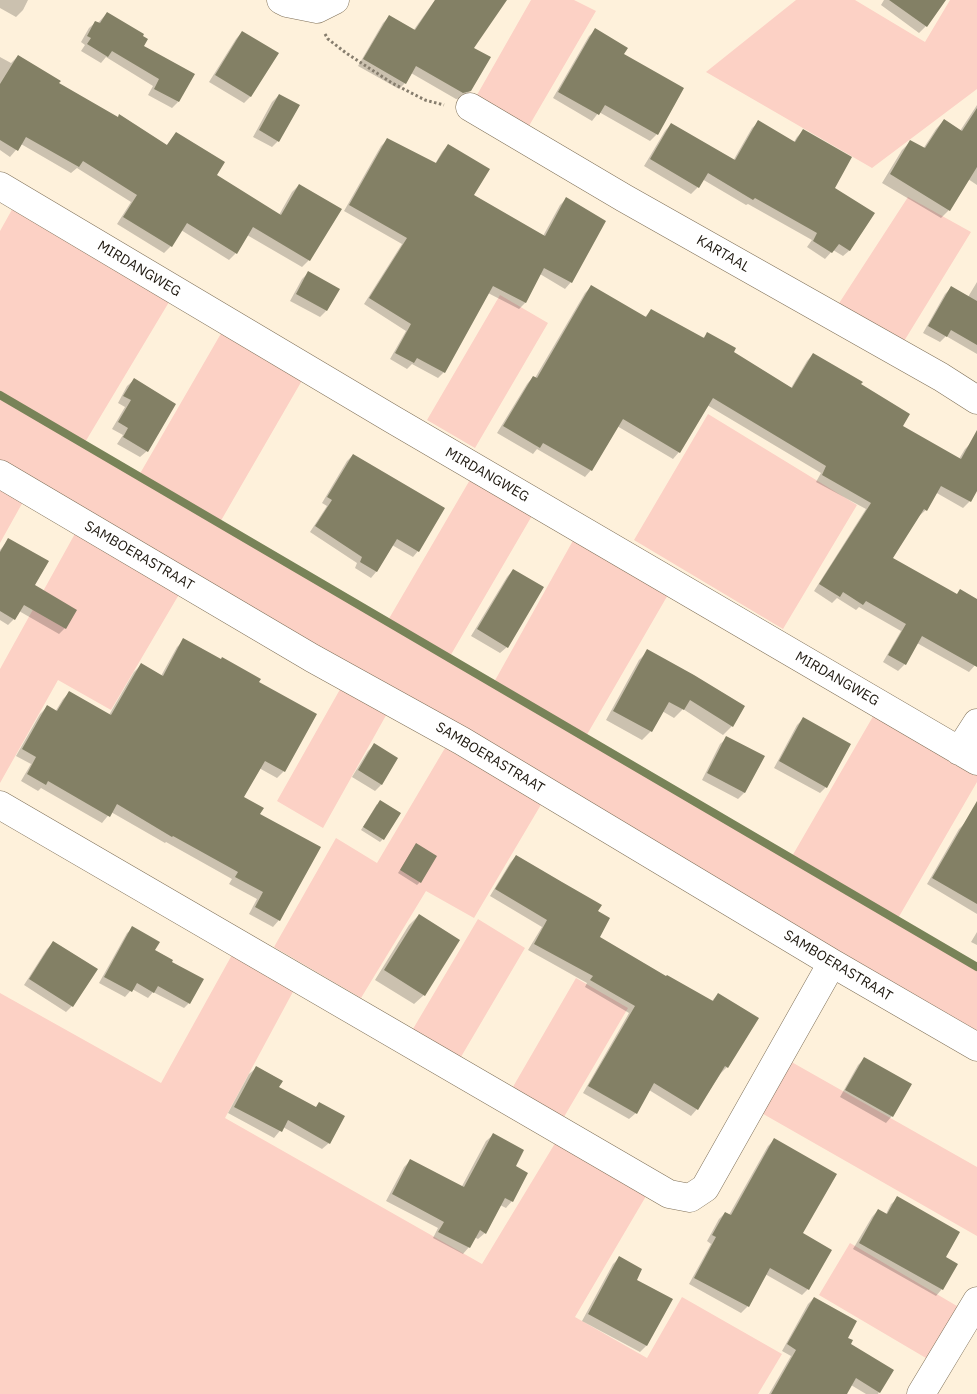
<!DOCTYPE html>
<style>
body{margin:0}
canvas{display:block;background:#fef1db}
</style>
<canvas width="977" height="1394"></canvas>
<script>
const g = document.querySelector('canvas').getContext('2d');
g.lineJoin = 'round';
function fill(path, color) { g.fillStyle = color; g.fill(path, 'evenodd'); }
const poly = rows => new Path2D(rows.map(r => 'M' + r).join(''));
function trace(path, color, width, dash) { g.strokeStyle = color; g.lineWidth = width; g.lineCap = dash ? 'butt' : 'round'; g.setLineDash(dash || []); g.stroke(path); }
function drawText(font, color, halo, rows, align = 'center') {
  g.font = font + ' "IBM Plex Sans",sans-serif'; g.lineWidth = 5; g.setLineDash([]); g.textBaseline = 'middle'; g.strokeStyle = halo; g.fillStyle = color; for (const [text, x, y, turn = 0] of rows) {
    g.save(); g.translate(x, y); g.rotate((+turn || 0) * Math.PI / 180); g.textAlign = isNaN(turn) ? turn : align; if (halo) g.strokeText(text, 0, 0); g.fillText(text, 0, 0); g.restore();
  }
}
fill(poly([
 [531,0,574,0,596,11,526,131,473,102],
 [796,0,855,0,925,42,950,0,977,0,977,89,872,168,706,72],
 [908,197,971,232,898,351,834,311],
 [14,206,172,297,84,444,138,477,223,330,304,377,219,524,387,622,471,478,533,514,449,658,493,684,575,537,669,593,585,738,791,858,875,713,977,774,977,782,897,920,977,967,977,1034,0,463,0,231],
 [500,295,548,323,475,448,427,420],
 [708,414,857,505,783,629,634,540],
 [0,486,24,500,0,543],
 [77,530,181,591,111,710,58,680,0,783,0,669],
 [343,684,389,710,323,828,277,801],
 [445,748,542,803,474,918,426,891,361,998,274,947,336,838,377,863],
 [478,919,525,948,458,1062,410,1034],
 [233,953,295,988,225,1118,482,1264,557,1140,649,1191,575,1317,647,1358,682,1297,782,1354,758,1394,0,1394,0,993,161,1083],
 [576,978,628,1008,561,1122,510,1092],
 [788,1060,977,1167,977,1236,758,1111],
 [850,1243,962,1309,931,1361,819,1295]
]), '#fcd1c5');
fill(poly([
 [0,0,28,0,23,10,16,17,0,8],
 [435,0,505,0,473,48,470,91,463,98,456,99,411,73,405,83,399,89,358,66,383,23,389,17,413,31],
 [884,0,945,0,926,26,919,33,881,5],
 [107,13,142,47,178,102,172,108,148,95,153,86,106,57,101,63,81,51,85,45,81,42,89,28,96,22,98,23],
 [596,30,623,55,682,88,657,134,650,141,599,112,592,121,553,98,589,36],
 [242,32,277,54,250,97,244,103,209,82,236,39],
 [18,56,58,83,166,146,176,133,215,175,279,215,292,192,299,185,309,260,302,267,247,235,236,253,229,260,181,230,171,246,164,253,117,224,131,202,77,168,71,173,21,144,10,157,0,150,0,57,11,63],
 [279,95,278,141,272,147,253,137,272,102],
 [977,105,977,185,968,179,949,210,941,218,882,183,902,150,911,141,923,149,936,129,944,120,960,131],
 [759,122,794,142,797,137,803,131,850,250,843,256,833,250,825,259,807,247,812,240,748,204,746,205,702,179,698,187,691,194,644,166,665,131,671,124,733,161,752,128],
 [387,140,435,164,442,152,448,145,473,195,543,236,560,205,566,199,571,282,565,289,540,274,525,303,519,309,488,293,444,372,438,378,412,364,407,369,390,359,406,331,364,304,402,244,344,211,381,146],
 [308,273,326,311,320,317,290,301,302,279],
 [977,282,977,354,946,336,940,342,923,333,945,294,951,288,968,297],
 [591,287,644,318,651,311,702,339,708,333,732,353,791,388,807,361,813,354,860,384,901,427,959,459,965,449,971,443,977,446,977,488,970,501,963,508,935,492,926,510,919,516,918,516,891,558,956,595,977,600,977,663,969,672,917,643,905,664,898,671,883,662,901,631,859,607,856,610,837,598,832,603,814,591,866,509,816,482,821,473,707,405,679,452,673,459,617,426,591,470,585,477,537,449,533,454,497,433,527,384,533,377,535,378,585,293],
 [134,380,147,451,140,457,117,444,123,435,112,429,125,407,118,403,127,386],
 [353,455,418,551,413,557,392,545,376,572,371,578,355,568,357,563,310,532,327,506,322,503,347,461],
 [9,539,34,586,75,610,65,628,59,634,19,611,14,619,8,625,0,620,0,550],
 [513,570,507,647,500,653,471,636,507,577],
 [184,640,316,715,284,771,277,778,259,768,242,798,259,815,279,920,273,927,249,914,257,899,229,884,232,879,166,842,165,843,111,812,102,823,41,788,38,791,21,781,31,764,16,756,40,714,47,707,55,712,63,699,69,693,109,715,134,672,141,665,161,676,177,647],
 [648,651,732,726,723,735,683,709,674,718,662,711,651,731,642,740,606,720,639,660],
 [803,719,826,787,820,793,774,768,797,725],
 [727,738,763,757,744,793,738,799,702,780,720,744],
 [374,745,397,759,381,785,375,791,352,777,368,751],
 [377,804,383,839,380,842,361,830],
 [965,823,977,830,977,914,927,884,959,829],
 [414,847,420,882,417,885,398,873],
 [516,856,596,912,598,938,665,978,712,1001,718,994,727,1067,721,1073,697,1109,691,1116,649,1090,636,1113,629,1119,583,1093,629,1013,585,987,587,983,528,950,542,927,490,896,510,863],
 [419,915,424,995,414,1004,375,980,409,925],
 [133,928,154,950,170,962,189,1003,184,1008,153,992,148,998,132,989,125,997,99,983,127,933],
 [977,932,977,945,971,942],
 [53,943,72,1006,66,1012,24,985,47,949],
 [864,1059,892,1116,886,1123,840,1097,858,1065],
 [256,1068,278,1088,329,1143,322,1149,283,1127,274,1138,228,1113,249,1074],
 [493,1135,514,1167,512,1201,506,1208,500,1205,485,1233,478,1239,474,1237,469,1247,463,1254,433,1238,438,1228,386,1201,404,1167,410,1161,461,1188,486,1141],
 [774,1140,801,1234,808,1289,802,1295,765,1274,748,1306,741,1313,689,1284,711,1244,707,1241,719,1219,725,1213,729,1215,768,1146],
 [898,1198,944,1257,942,1289,936,1296,853,1249,872,1217,878,1210,886,1214,891,1204],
 [619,1258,635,1281,671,1300,646,1346,640,1352,582,1321,613,1264],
 [814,1298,846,1338,879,1392,878,1394,866,1394,851,1385,846,1394,769,1394,791,1356,782,1351,808,1304]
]), '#0003');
trace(poly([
 [0,395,977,967]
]), '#788358', 8);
fill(poly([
 [435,0,507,0,474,48,491,57,471,91,463,93,416,66,406,84,363,59,389,15,415,30],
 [889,0,946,0,927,27],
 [107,12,144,34,143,36,148,39,144,46,195,74,179,102,154,89,159,79,112,51,108,57,87,44,91,38,87,36,95,21,100,23],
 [595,28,628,48,624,54,684,88,658,135,605,105,599,115,558,92],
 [242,31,279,53,251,97,215,75],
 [18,55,61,81,59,83,118,117,119,114,167,145,176,132,225,162,217,175,281,215,299,184,342,209,310,261,253,227,237,254,187,223,172,247,123,217,137,195,83,161,79,167,26,137,18,151,0,140,0,84],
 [279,94,300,105,279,142,259,130],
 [977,108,977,167,950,211,890,174,910,140,925,148,944,119,962,131],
 [758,120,795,142,803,129,852,157,835,188,875,213,850,251,839,244,832,253,813,241,817,233,755,198,753,200,708,173,699,188,650,159,671,123,735,160],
 [387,138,436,163,448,144,490,169,474,195,545,236,566,197,606,221,572,283,544,268,526,303,493,286,445,373,417,358,414,363,395,353,411,324,369,298,407,238,349,205],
 [308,271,340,289,327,311,296,294],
 [591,285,646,317,651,309,704,338,707,332,736,348,734,352,792,388,813,353,863,382,861,384,910,414,903,426,961,459,977,430,977,491,971,502,941,486,927,511,924,509,893,558,957,594,960,589,977,599,977,667,922,636,906,665,888,655,906,624,866,601,863,605,843,592,840,597,819,584,871,503,822,475,826,466,713,398,680,453,623,419,592,471,543,443,540,448,503,426,533,376,537,378],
 [951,286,977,301,977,345,951,330,947,337,928,326],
 [134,378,176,404,148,452,123,437,128,428,118,422,131,400,123,396],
 [353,454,445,508,419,552,397,539,377,572,360,562,362,557,315,526,332,500,327,497],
 [8,538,49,561,35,585,77,610,66,629,24,605,15,620,0,611,0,552],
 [513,569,544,587,508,648,477,629],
 [183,638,221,659,222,657,261,679,259,682,317,714,285,772,265,761,244,797,264,808,260,814,321,847,280,921,255,907,263,892,235,877,238,872,173,836,172,837,117,804,110,817,48,781,46,785,27,774,36,757,22,749,47,705,57,711,69,691,111,715,141,663,163,676],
 [647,649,694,675,745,706,733,727,690,700,684,710,669,702,652,732,613,711],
 [803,717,851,744,827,788,779,761],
 [726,736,765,756,745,793,707,773],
 [374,743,398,758,382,785,358,770],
 [380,800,401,813,384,840,363,827],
 [977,801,977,904,932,878],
 [416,843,437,856,421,883,400,870],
 [516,855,562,882,602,905,598,911,610,918,600,937,666,976,667,975,713,1001,718,993,759,1018,728,1068,725,1066,698,1110,654,1083,637,1114,588,1086,635,1006,590,980,593,976,534,944,547,920,495,889],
 [419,914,460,940,425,996,384,970],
 [132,926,160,942,155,950,173,960,172,962,204,979,190,1004,158,986,154,993,137,983,132,992,104,977],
 [53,941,98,969,73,1007,29,979],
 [864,1057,912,1084,893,1117,845,1090],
 [256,1066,283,1081,279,1087,316,1107,319,1102,345,1116,330,1144,288,1120,282,1132,234,1107],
 [493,1133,524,1150,516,1166,528,1173,513,1202,505,1198,486,1234,480,1230,470,1248,438,1232,444,1222,392,1194,410,1159,464,1187],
 [774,1138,837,1174,803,1233,832,1250,809,1290,770,1268,749,1307,694,1278,716,1237,712,1235,725,1212,731,1215],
 [897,1196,960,1232,946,1257,958,1264,943,1290,859,1243,878,1209,887,1214],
 [619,1256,642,1269,637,1280,673,1299,647,1346,588,1314],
 [814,1297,857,1321,848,1338,853,1340,851,1344,894,1370,880,1393,856,1378,847,1394,771,1394,796,1350,787,1344]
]), '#838065');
const minor = poly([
 [281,0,287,3,317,9,335,0],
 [470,107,624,198,941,377,977,400],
 [0,186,392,419,977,761],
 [0,474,312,658,462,741,832,963,977,1047],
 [959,751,977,723],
 [0,805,669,1194,690,1198,705,1188,832,963],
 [921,1394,977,1301]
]);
trace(minor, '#7f7058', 29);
trace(poly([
 [325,34,328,39,346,53,392,83,425,100,444,105]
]), '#867d6d', 3, [2.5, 2.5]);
trace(minor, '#fff', 28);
drawText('14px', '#1d170e', '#fff', [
 ["KARTAAL",723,254,30],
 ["MIRDANGWEG",139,269,31],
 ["MIRDANGWEG",487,475,30],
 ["SAMBOERASTRAAT",139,556,30],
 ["MIRDANGWEG",837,679,30],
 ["SAMBOERASTRAAT",490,758,31],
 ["SAMBOERASTRAAT",838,966,31]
]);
</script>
